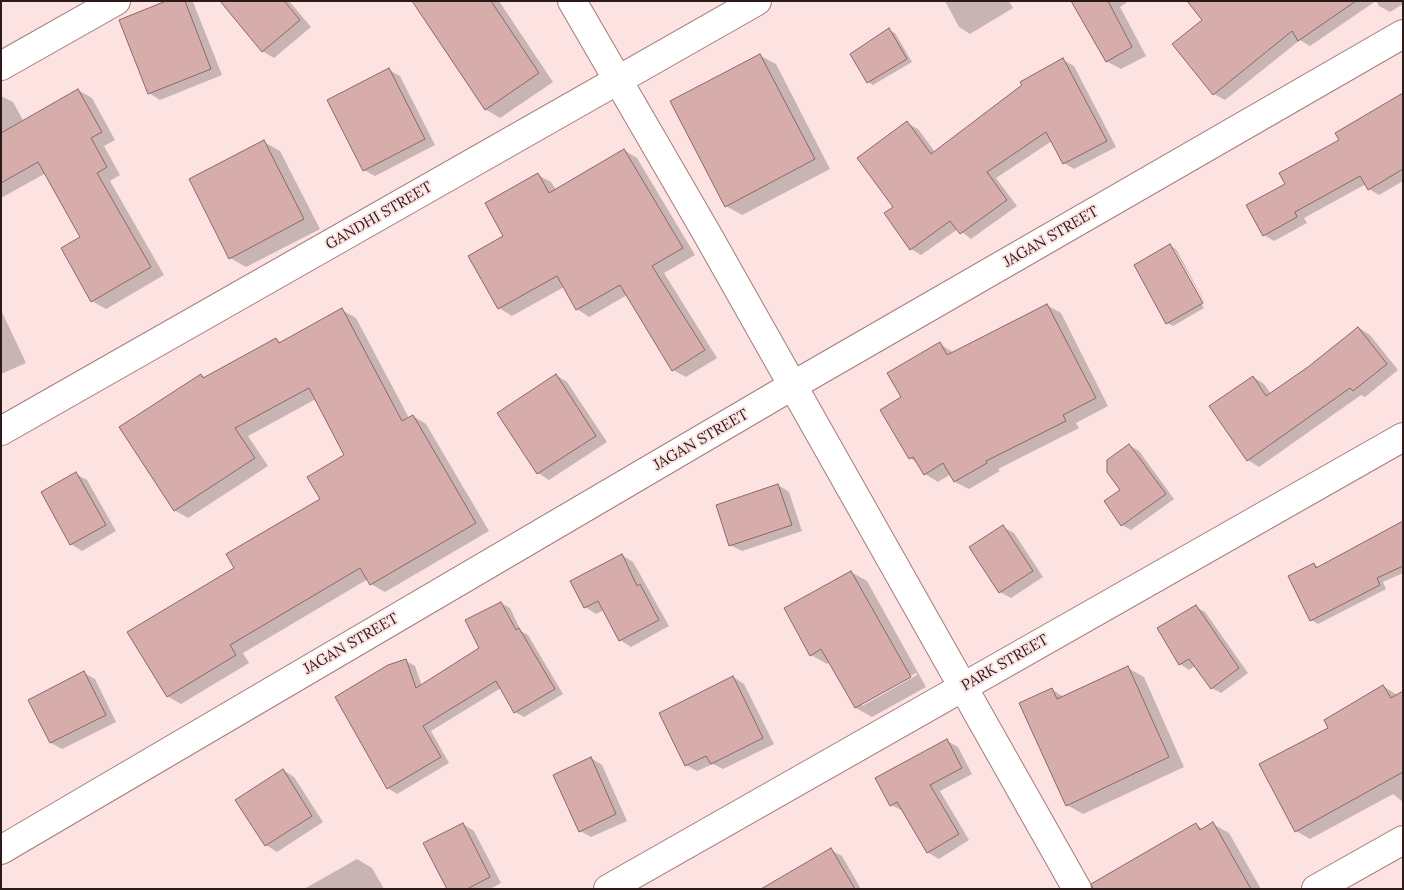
<!DOCTYPE html>
<style>
body{margin:0}
#map{position:relative;width:1404px;height:890px;overflow:hidden;background:#fce2e1;font-family:Lora,serif}
canvas{display:block}
.frame{position:absolute;inset:0;border:2px solid #2a1b1a;pointer-events:none}
</style>
<div id="map">
<canvas width="1404" height="890"></canvas>
<div class="frame"></div>
</div>
<script>
const g = document.querySelector('canvas').getContext('2d');
g.lineJoin = 'round';
function fill(path, color) { g.fillStyle = color; g.fill(path, 'evenodd'); }
const poly = rows => new Path2D(rows.map(r => 'M' + r).join(''));
function trace(path, color, width, dash) { g.strokeStyle = color; g.lineWidth = width; g.lineCap = dash ? 'butt' : 'round'; g.setLineDash(dash || []); g.stroke(path); }
function drawText(font, color, halo, rows, align = 'center') {
  g.font = font + ' Lora,serif'; g.lineWidth = 4; g.setLineDash([]); g.textBaseline = 'middle'; g.strokeStyle = halo; g.fillStyle = color; for (const [text, x, y, turn = 0] of rows) {
    g.save(); g.translate(x, y); g.rotate((+turn || 0) * Math.PI / 180); g.textAlign = isNaN(turn) ? turn : align; if (halo) g.strokeText(text, 0, 0); g.fillText(text, 0, 0); g.restore();
  }
}
fill(poly([
 [169,1,193,2,222,75,160,100,149,93],
 [221,1,289,1,311,27,274,58,262,51],
 [413,1,499,1,553,82,500,118,485,109],
 [945,1,1009,1,1013,8,970,34,959,27],
 [1073,1,1129,1,1120,7,1146,56,1121,69,1106,61],
 [1233,1,1376,1,1310,46,1300,40,1225,100,1214,94],
 [1376,1,1403,1,1403,4,1390,12,1379,6],
 [889,30,895,33,912,62,873,85,868,82],
 [759,55,776,64,830,169,742,215,726,206],
 [1063,60,1074,66,1116,147,1074,169,1064,163,1052,141,996,178,1017,206,971,239,958,229,921,255,911,249,895,207,907,123,918,129,935,152,1023,86],
 [389,70,400,76,435,145,375,176,364,170],
 [78,90,92,98,115,140,104,146,120,175,110,181,164,275,106,309,92,301,81,237,46,173,1,198,1,96,13,102,24,122],
 [1403,95,1403,181,1379,195,1369,189,1366,184,1304,218,1307,223,1274,241,1264,235,1286,184],
 [264,142,280,151,320,229,246,267,230,258],
 [624,150,637,158,695,255,664,273,717,358,686,377,673,370,627,295,589,317,577,309,564,287,512,316,499,308,470,256,505,236,538,175,551,182,556,190],
 [1170,246,1176,249,1207,306,1174,249,1171,249,1204,308,1173,326,1167,323],
 [1047,305,1061,313,1108,406,1076,423,1079,428,998,469,1000,471,969,489,955,482,951,474,938,482,925,474,918,463,910,458,903,398,940,344,954,353],
 [1,310,26,363,1,374],
 [342,310,356,318,409,418,413,416,426,424,489,531,385,592,371,584,368,579,243,653,249,663,181,704,167,696,236,568,322,499,346,455,316,399,248,436,268,466,188,518,174,510,201,375,206,378,276,340,281,342],
 [1359,328,1370,335,1398,370,1365,397,1361,395,1259,467,1248,460,1211,406,1253,377,1264,384,1271,394,1308,368],
 [556,375,567,382,607,442,549,480,538,473,499,413],
 [1129,445,1139,451,1174,499,1131,530,1122,525,1121,490],
 [76,474,87,480,116,531,82,551,71,544],
 [778,485,789,492,802,531,742,551,730,545],
 [1403,524,1403,573,1383,582,1386,589,1318,624,1311,620,1314,564,1319,568],
 [1003,527,1014,533,1043,577,1011,598,1000,592],
 [622,555,633,562,669,626,631,647,620,640,604,610,596,614,585,607],
 [851,572,867,581,926,687,872,717,856,708,830,662,827,664,811,655],
 [916,673,917,675,862,706,862,703],
 [501,603,510,608,521,631,528,635,563,694,524,717,515,712,501,688,431,731,449,763,397,794,388,788,406,661,415,666,422,686,481,649],
 [1196,607,1205,612,1248,673,1221,693,1212,688,1195,666,1189,670,1180,664,1159,629],
 [1128,668,1144,677,1184,767,1083,814,1067,805,1051,689,1064,697],
 [84,673,95,679,116,722,62,749,51,743,29,700],
 [733,677,744,684,774,744,723,769,713,764,697,771,686,765],
 [1383,686,1397,695,1403,693,1403,802,1393,794,1310,839,1296,831],
 [947,741,958,747,972,774,940,791,969,840,939,859,927,852,903,811,891,805],
 [591,758,602,765,627,821,591,837,580,831],
 [283,770,294,777,323,822,277,852,266,845],
 [463,824,474,831,501,883,490,889,448,889],
 [1213,824,1229,833,1261,889,1122,889,1196,825,1203,829],
 [831,850,842,856,861,889,787,889],
 [357,859,372,868,384,889,304,889]
]), '#0003');
const building = poly([
 [166,1,185,1,211,69,148,94,119,20,166,1],
 [220,1,284,1,300,20,262,52,220,1],
 [412,1,491,1,539,73,485,110,412,1],
 [1071,1,1108,1,1132,47,1106,62,1071,1],
 [1187,1,1356,1,1298,41,1292,31,1213,95,1172,44,1202,20,1187,1],
 [889,28,907,59,867,83,850,54,889,28],
 [760,54,815,159,725,207,670,101,760,54],
 [1063,58,1107,141,1063,164,1046,132,987,172,1007,200,960,234,950,221,910,250,884,213,893,207,857,158,907,121,931,154,1022,85,1020,82,1063,58],
 [389,68,425,139,363,171,327,100,389,68],
 [78,89,102,132,91,138,107,167,97,173,151,267,91,302,61,248,80,237,38,162,1,183,1,133,78,89],
 [1403,93,1403,169,1368,190,1360,176,1295,212,1297,217,1263,236,1246,205,1285,184,1279,173,1339,140,1335,133,1403,93],
 [264,140,304,219,229,259,189,179,264,140],
 [624,149,683,248,652,266,705,350,672,371,620,285,576,310,557,276,498,309,468,256,503,236,485,203,538,173,549,193,624,149],
 [1170,244,1203,303,1166,324,1134,265,1170,244],
 [1047,304,1096,398,1063,415,1066,421,986,461,987,463,954,482,943,463,924,475,913,457,909,459,880,410,901,397,887,373,940,342,947,355,1047,304],
 [342,308,402,421,413,415,476,523,370,585,360,568,230,645,236,655,167,697,127,632,234,568,226,554,320,499,307,477,344,455,309,388,235,428,255,458,174,511,119,427,201,374,203,378,276,338,279,343,342,308],
 [1358,327,1387,364,1353,391,1350,388,1247,461,1209,406,1253,376,1266,396,1308,367,1358,327],
 [556,374,596,436,537,474,497,413,556,374],
 [1129,444,1166,494,1121,526,1104,501,1120,490,1107,472,1107,460,1129,444],
 [76,472,106,525,70,545,41,492,76,472],
 [778,484,792,525,729,546,716,505,778,484],
 [1403,521,1403,566,1377,578,1380,585,1310,621,1288,576,1314,563,1316,568,1403,521],
 [1003,525,1033,571,999,593,969,547,1003,525],
 [622,554,637,586,640,584,659,620,619,641,598,601,584,608,570,581,622,554],
 [851,571,911,677,855,708,821,649,810,656,784,608,851,571],
 [501,602,516,630,519,628,555,689,514,713,496,681,423,726,441,757,387,789,335,697,388,665,406,659,416,688,479,648,465,620,501,602],
 [1196,605,1239,668,1211,689,1189,659,1179,665,1157,628,1196,605],
 [1128,666,1169,757,1066,806,1019,703,1052,688,1057,699,1128,666],
 [84,671,106,715,50,743,28,700,84,671],
 [733,676,763,738,711,764,706,756,685,766,659,713,733,676],
 [1383,685,1391,698,1403,691,1403,772,1295,832,1259,764,1328,728,1324,720,1383,685],
 [947,739,962,768,930,785,959,834,927,853,897,802,890,806,875,778,947,739],
 [591,757,616,814,579,832,553,775,591,757],
 [283,769,312,816,265,846,235,800,283,769],
 [1213,822,1251,889,1093,889,1091,884,1196,823,1200,830,1213,822],
 [463,823,490,877,467,889,447,889,423,843,463,823],
 [831,848,855,889,761,889,831,848]
]);
fill(building, '#d7adac');
trace(building, '#8c6665', 1);
const minor = poly([
 [572,1,706,232,1077,889],
 [1,66,116,1],
 [1,431,757,1],
 [1,850,792,386,1403,34],
 [608,889,1403,437],
 [1316,889,1403,840]
]);
trace(minor, '#a27b7a', 30);
trace(minor, '#fff', 28);
drawText('15px', '#2a1b1a', '#fce2e1', [
 ["GANDHI STREET",379,216,-30],
 ["JAGAN STREET",1051,237,-30],
 ["JAGAN STREET",701,440,-30],
 ["JAGAN STREET",351,644,-30],
 ["PARK STREET",1005,663,-30]
]);
</script>
